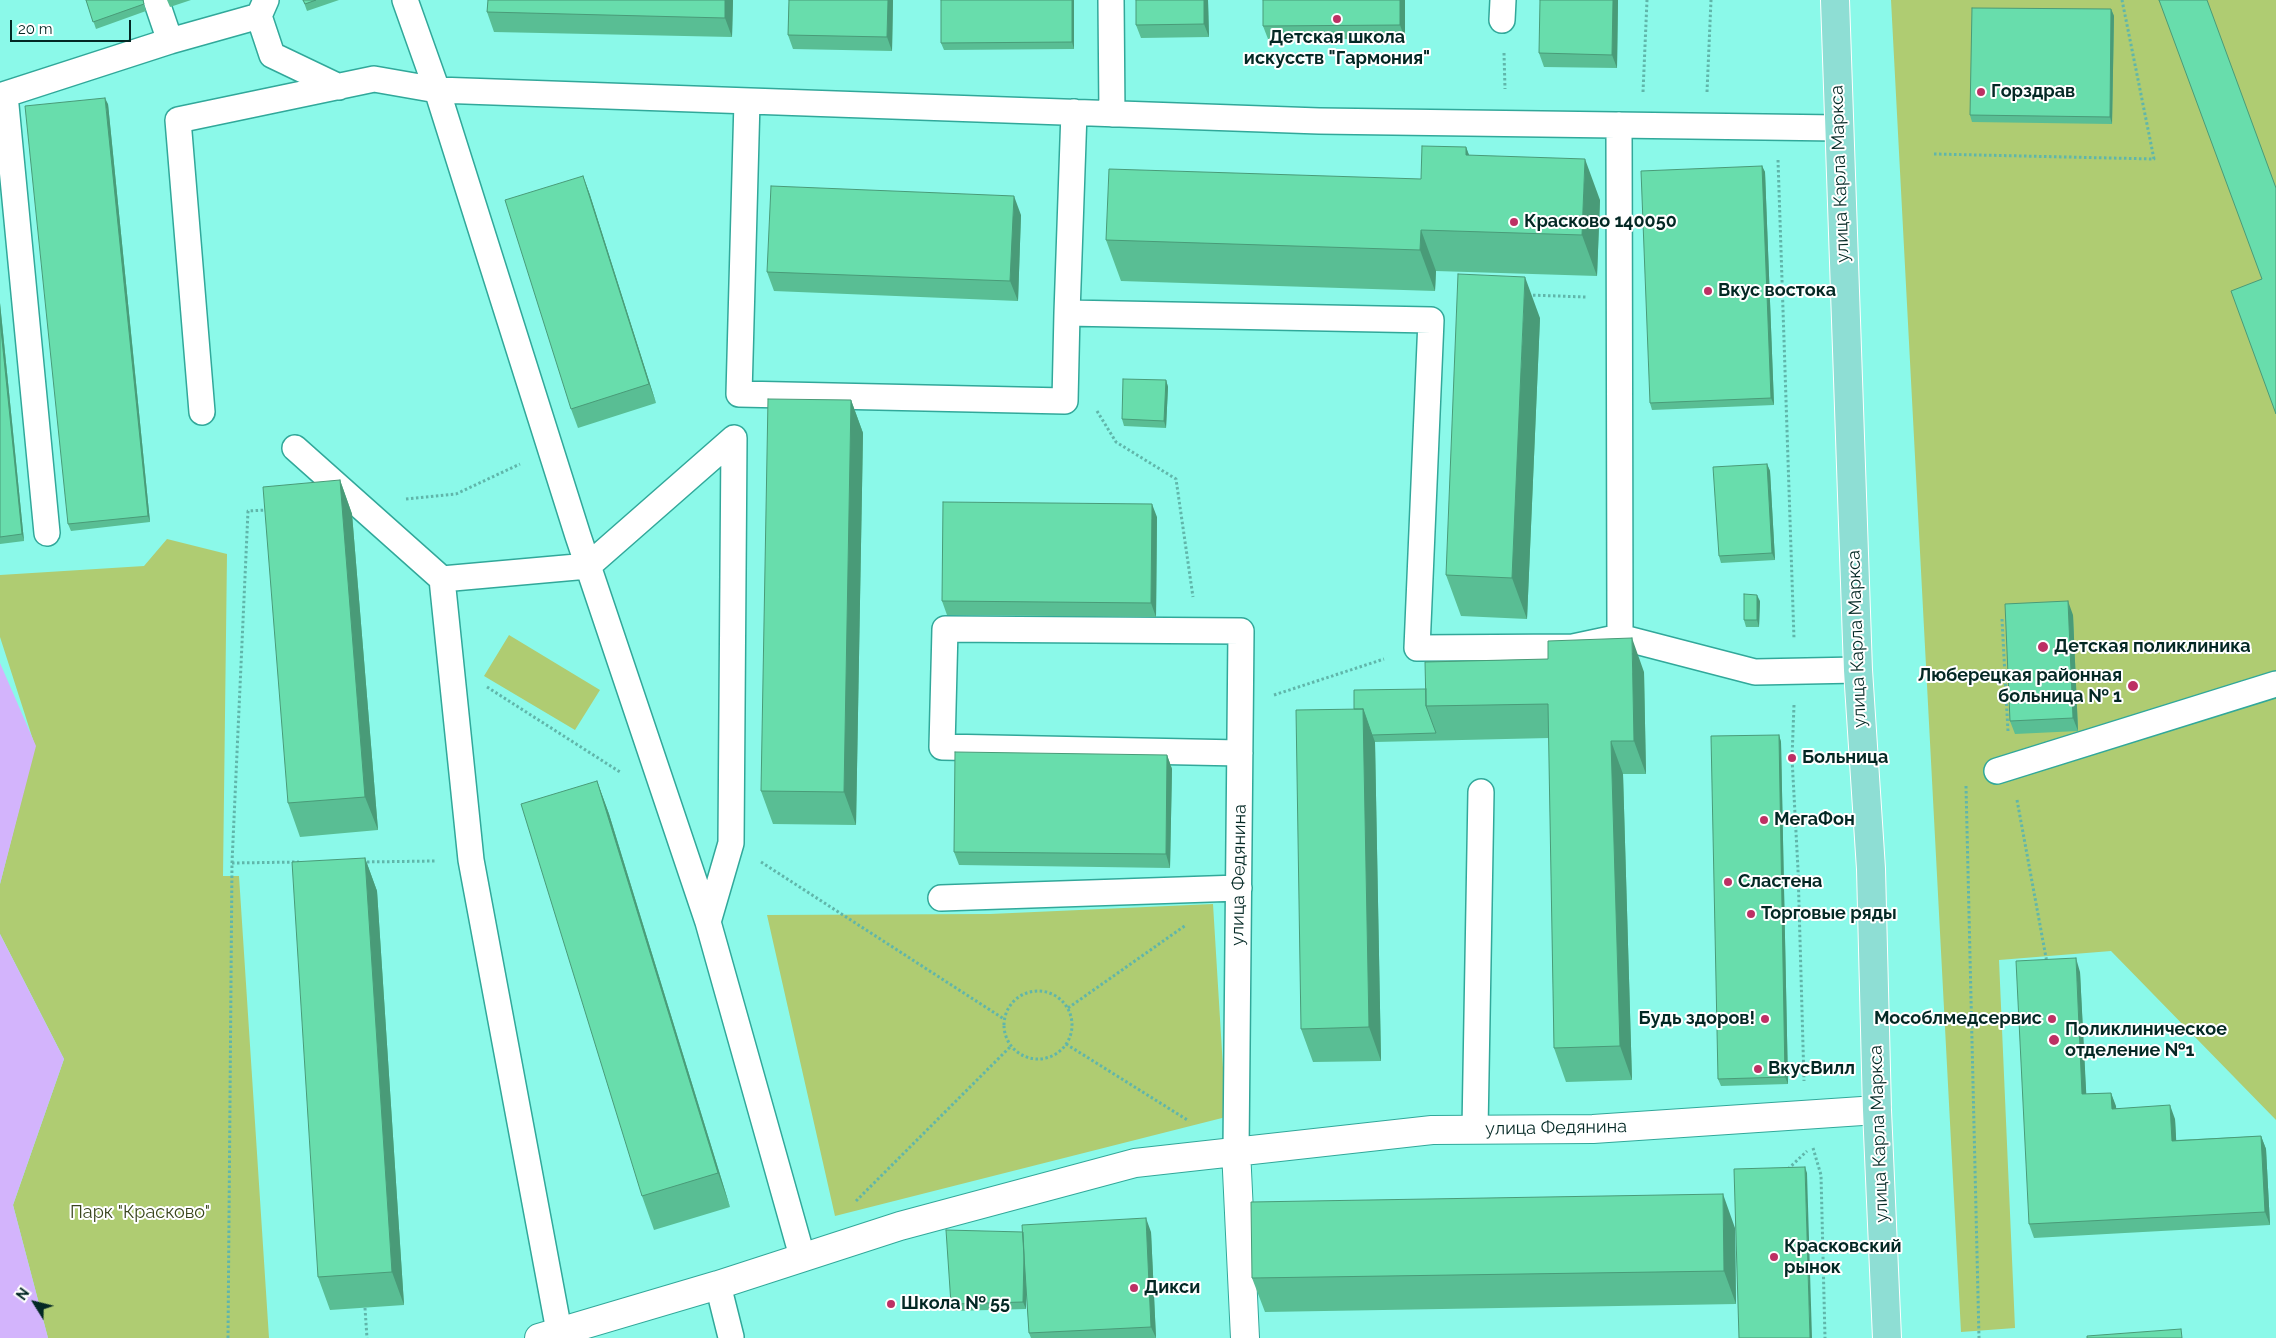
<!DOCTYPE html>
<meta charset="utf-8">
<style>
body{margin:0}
#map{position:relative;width:2276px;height:1338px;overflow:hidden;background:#8bf9e9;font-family:Raleway,sans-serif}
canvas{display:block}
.north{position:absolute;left:10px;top:1278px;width:50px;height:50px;-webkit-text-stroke:4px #fff;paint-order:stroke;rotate:306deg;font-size:14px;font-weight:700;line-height:20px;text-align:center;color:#032824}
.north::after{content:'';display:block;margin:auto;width:18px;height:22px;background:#032824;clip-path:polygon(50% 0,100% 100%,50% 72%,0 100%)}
.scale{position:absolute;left:10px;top:20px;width:121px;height:22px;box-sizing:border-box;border:2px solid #032824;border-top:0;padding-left:6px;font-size:15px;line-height:18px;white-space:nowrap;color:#032824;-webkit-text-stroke:4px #fff;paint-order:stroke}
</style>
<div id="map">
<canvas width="2276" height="1338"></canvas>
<div class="north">N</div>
<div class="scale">20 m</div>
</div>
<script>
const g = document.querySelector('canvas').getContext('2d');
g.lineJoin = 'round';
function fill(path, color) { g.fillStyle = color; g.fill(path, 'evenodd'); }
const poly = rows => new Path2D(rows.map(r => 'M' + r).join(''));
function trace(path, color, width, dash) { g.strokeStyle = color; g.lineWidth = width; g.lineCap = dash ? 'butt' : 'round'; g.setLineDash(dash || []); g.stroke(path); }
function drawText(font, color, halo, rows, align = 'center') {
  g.font = font + ' Raleway,sans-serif'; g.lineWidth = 4; g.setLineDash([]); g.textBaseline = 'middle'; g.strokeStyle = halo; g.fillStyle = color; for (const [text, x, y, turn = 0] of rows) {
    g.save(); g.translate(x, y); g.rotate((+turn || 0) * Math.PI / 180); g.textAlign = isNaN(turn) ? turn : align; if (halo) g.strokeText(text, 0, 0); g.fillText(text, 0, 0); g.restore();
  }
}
fill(poly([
 [1891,0,2276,0,2276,1120,2111,951,1999,960,2015,1328,1961,1332],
 [167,539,227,554,223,876,239,876,269,1338,48,1338,13,1205,64,1059,0,934,0,884,35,746,0,637,0,575,144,566],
 [509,635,600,690,575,730,484,676],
 [1213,904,1226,1117,835,1216,767,915,990,914]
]), '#afcc72');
fill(poly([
 [0,663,36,746,0,884],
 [0,934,64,1059,13,1205,48,1338,0,1338]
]), '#d3b4fc');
const lane = poly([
 [156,0,170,41,259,16],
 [266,0,259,16,272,55,339,87],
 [405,0,437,90,578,536,708,922,802,1256],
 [1111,0,1112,114],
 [1502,20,1503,0],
 [5,95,47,533],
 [0,96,170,41],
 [747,101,739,394,1065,401,1067,313],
 [1074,112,1067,313,1431,320,1417,648,1573,647,1620,637],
 [1619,125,1620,637,1755,672,1858,670],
 [202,412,178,120,374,79,437,90,1319,121,1838,128],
 [295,448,442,579],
 [1997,771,2276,684],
 [941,898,1239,888],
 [1475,1129,1481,792],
 [1236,1150,1241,631,945,629,942,747,1240,753],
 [718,1285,731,1337],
 [559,1331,471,860,442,579,588,566,734,438,731,843,708,922]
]);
const street = poly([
 [1236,1150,1245,1338],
 [539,1338,718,1285,900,1226,1135,1163,1432,1130,1593,1129,1877,1110]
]);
const primary = poly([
 [1835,0,1858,670,1871,869,1877,1110,1887,1338]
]);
trace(lane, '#31a89a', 28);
trace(street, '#31a89a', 30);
trace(primary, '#fff', 30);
trace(poly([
 [1504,53,1505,89],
 [1643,92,1647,0],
 [1707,92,1711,0],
 [1934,154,2154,159,2122,0],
 [1778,160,1794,639],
 [1528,295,1586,297],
 [1097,411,1116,442,1176,479,1193,597],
 [406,499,456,494,520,464],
 [2002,619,2005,676],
 [487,687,620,772],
 [1274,695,1384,659],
 [1794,705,1792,758,1798,869,1804,1081],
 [2008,731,2005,676,2011,676],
 [1966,786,1979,1338],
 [2017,800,2047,963],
 [362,862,436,861],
 [761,862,1004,1019],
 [232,863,299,862],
 '1004 1025a34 34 0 1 1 68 0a34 34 0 1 1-68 0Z',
 [1068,1008,1186,925],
 [1066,1044,1189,1121],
 [1813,1148,1821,1175,1825,1338],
 [1788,1169,1807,1151],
 [856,1201,1011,1046],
 [365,1308,367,1338],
 [228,1338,232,863,248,511,267,510]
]), '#60b6aa', 3, [2.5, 2.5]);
trace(lane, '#fff', 25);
trace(street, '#fff', 28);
trace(primary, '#8eded4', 28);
fill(poly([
 [86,0,143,0,146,11,96,29],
 [167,0,191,0,170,7],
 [303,0,339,0,307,11],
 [488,0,733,0,732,37,494,32,487,12],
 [789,0,893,0,892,51,793,49,788,35],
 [941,0,1074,0,1074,49,944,50,941,43],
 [1208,0,1209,37,1141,38,1136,25],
 [1405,0,1405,39,1268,39,1263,26],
 [1618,0,1617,68,1544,67,1539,53],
 [2111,9,2114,16,2112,124,1972,122,1970,115],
 [108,104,150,522,71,531,68,524],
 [1466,147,1469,155,1600,200,1597,276,1436,271,1435,291,1121,281,1106,240,1421,179],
 [1762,166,1765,172,1774,405,1652,410,1650,403],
 [583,176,590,195,656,403,578,428,571,409],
 [1021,215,1018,301,774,291,767,272],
 [0,303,24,541,0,544],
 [1540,318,1527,619,1461,616,1446,575],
 [1166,380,1168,387,1166,428,1124,426,1122,419],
 [851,400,863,433,856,825,773,824,761,791],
 [1767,464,1770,471,1775,560,1721,563,1719,556],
 [340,480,352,514,378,830,300,837,288,803],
 [1157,517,1156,617,947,615,942,601],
 [1760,601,1759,627,1746,627,1744,620],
 [2073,615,2078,731,2015,734,2010,721],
 [1644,672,1646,774,1623,774,1632,1080,1566,1082,1554,1048,1549,738,1375,742,1381,1061,1313,1062,1301,1029,1354,709,1426,689],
 [1779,735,1781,742,1788,1084,1721,1086,1718,1079],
 [1167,755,1172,769,1170,868,959,865,954,852],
 [597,781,609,814,730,1207,654,1230,642,1196],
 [365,858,377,891,404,1305,330,1310,318,1277],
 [2080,972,2086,1094,2111,1093,2116,1108,2175,1119,2176,1140,2261,1136,2266,1149,2270,1225,2034,1238,2029,1224],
 [1735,1228,1736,1304,1265,1312,1252,1278],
 [1023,1232,1151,1232,1156,1338,1031,1338,1029,1333,1026,1287,1026,1309,953,1311,951,1304]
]), '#59be94');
fill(poly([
 [725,0,733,0,732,37,725,18],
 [888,0,893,0,892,51,887,37],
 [1072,0,1074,0,1074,49,1072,42],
 [1204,0,1208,0,1209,37,1204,24],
 [1400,0,1405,0,1405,39,1400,25],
 [1613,0,1618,0,1617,68,1612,55],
 [2111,9,2114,16,2112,124,2110,117],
 [105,98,108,104,150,522,148,516],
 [1466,147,1481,188,1466,155],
 [1585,159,1600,200,1597,276,1582,235],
 [1762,166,1765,172,1774,405,1771,398],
 [583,176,590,195,656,403,649,384],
 [1014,196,1021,215,1018,301,1010,281],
 [1421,230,1436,271,1435,291,1420,250],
 [1525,277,1540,318,1527,619,1512,578],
 [0,303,24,541,22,534,0,320],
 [1166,380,1168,387,1166,428,1164,421],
 [851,400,863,433,856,825,844,792],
 [1767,464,1770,471,1775,560,1772,553],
 [340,480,352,514,378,830,365,797],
 [1152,504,1157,517,1156,617,1151,603],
 [1757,595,1760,601,1759,627,1757,620],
 [2068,601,2073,615,2078,731,2073,718],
 [1632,638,1644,672,1646,774,1634,741],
 [1363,709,1375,742,1381,1061,1369,1027],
 [1779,735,1781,742,1788,1084,1785,1077],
 [1611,741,1623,774,1632,1080,1620,1046],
 [1167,755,1172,769,1170,868,1166,854],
 [597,781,609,814,730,1207,718,1173],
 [365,858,377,891,404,1305,392,1272],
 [2076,958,2080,972,2087,1108,2082,1094],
 [2111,1093,2116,1106,2117,1122,2112,1109],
 [2170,1105,2175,1119,2177,1154,2172,1141],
 [2261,1136,2266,1149,2270,1225,2265,1212],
 [1805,1167,1807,1173,1812,1338,1810,1338],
 [1723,1194,1735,1228,1736,1304,1724,1271],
 [1146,1218,1151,1232,1156,1338,1151,1327],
 [1025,1232,1027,1239,1026,1309,1023,1302]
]), '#499b78');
const building = poly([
 [86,0,143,0,144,4,93,22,86,0],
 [303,0,316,0,305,4,303,0],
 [488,0,725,0,725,18,487,12,488,0],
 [789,0,888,0,887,37,788,35,789,0],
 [941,0,1072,0,1072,42,941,43,941,0],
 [1136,0,1204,0,1204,24,1136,25,1136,0],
 [1263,0,1400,0,1400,25,1263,26,1263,0],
 [1540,0,1613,0,1612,55,1539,53,1540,0],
 [2159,0,2207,0,2276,188,2276,414,2231,291,2262,279,2159,0],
 [1972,8,2111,9,2110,117,1970,115,1972,8],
 [105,98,148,516,68,524,25,106,105,98],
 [1422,146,1466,147,1466,155,1585,159,1582,235,1421,230,1420,250,1106,240,1109,169,1421,179,1422,146],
 [1762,166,1771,398,1650,403,1641,171,1762,166],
 [583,176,649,384,571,409,505,200,583,176],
 [771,186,1014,196,1010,281,767,272,771,186],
 [1458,274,1525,277,1512,578,1446,575,1458,274],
 [0,320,22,534,0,537,0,320],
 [1123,379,1166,380,1164,421,1122,419,1123,379],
 [768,399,851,400,844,792,761,791,768,399],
 [1767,464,1772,553,1719,556,1713,467,1767,464],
 [340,480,365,797,288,803,263,487,340,480],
 [943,502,1152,504,1151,603,942,601,943,502],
 [1744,594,1757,595,1757,620,1744,620,1744,594],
 [2068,601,2073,718,2010,721,2005,604,2068,601],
 [1632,638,1634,741,1611,741,1620,1046,1554,1048,1548,704,1426,706,1425,662,1548,659,1548,641,1632,638],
 [1426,689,1426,706,1436,733,1372,735,1363,709,1354,709,1354,690,1426,689],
 [1363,709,1369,1027,1301,1029,1296,710,1363,709],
 [1779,735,1785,1077,1718,1079,1711,736,1779,735],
 [955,752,1167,755,1166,854,954,852,955,752],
 [597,781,718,1173,642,1196,521,804,597,781],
 [365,858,392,1272,318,1277,292,862,365,858],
 [2076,958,2082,1094,2111,1093,2112,1109,2170,1105,2172,1141,2261,1136,2265,1212,2029,1224,2016,961,2076,958],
 [1805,1167,1810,1338,1739,1338,1734,1169,1805,1167],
 [1723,1194,1724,1271,1252,1278,1251,1202,1723,1194],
 [1146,1218,1151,1327,1029,1333,1022,1225,1146,1218],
 [946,1230,1023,1232,1024,1255,1023,1302,951,1304,946,1230],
 [2181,1329,2182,1338,2087,1338,2087,1336,2181,1329]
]);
fill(building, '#68ddac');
trace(building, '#499b78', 1);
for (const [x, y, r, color] of [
 [1337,19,5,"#bd3064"],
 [1981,92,5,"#bd3064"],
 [1514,222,5,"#bd3064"],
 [1708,291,5,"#bd3064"],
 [2043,647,6,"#bd3064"],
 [2133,686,6,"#bd3064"],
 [1792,758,5,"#bd3064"],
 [1764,820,5,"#bd3064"],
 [1728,882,5,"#bd3064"],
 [1751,914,5,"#bd3064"],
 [1765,1019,5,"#bd3064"],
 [2052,1019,5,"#bd3064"],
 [2054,1040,6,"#bd3064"],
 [1758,1069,5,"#bd3064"],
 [1774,1257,5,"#bd3064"],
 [1134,1288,5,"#bd3064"],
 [891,1304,5,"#bd3064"]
]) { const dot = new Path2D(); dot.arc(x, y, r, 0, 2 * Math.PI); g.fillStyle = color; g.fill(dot); trace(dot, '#fff', 2); }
drawText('bold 18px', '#032824', '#fff', [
 ["Детская школа",1337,38,"center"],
 ["искусств \"Гармония\"",1337,59,"center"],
 ["Горздрав",1991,92],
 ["Красково 140050",1524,222],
 ["Вкус востока",1718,291],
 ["Детская поликлиника",2054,647],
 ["Люберецкая районная",2122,676,"right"],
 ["больница № 1",2122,697,"right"],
 ["Больница",1802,758],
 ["МегаФон",1774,820],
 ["Сластена",1738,882],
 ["Торговые ряды",1761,914],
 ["Будь здоров!",1755,1019,"right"],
 ["Мособлмедсервис",2042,1019,"right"],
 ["Поликлиническое",2065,1030],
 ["отделение №1",2065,1051],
 ["ВкусВилл",1768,1069],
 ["Красковский",1784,1247],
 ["рынок",1784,1268],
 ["Дикси",1144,1288],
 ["Школа № 55",901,1304]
], 'left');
drawText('18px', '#032824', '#fff', [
 ["улица Карла Маркса",1840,174,-92],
 ["улица Карла Маркса",1857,639,-92],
 ["улица Федянина",1239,875,-89],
 ["улица Федянина",1556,1128,-1],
 ["улица Карла Маркса",1879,1134,-92]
]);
drawText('18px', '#39451d', '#fff', [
 ["Парк \"Красково\"",140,1213]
]);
</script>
